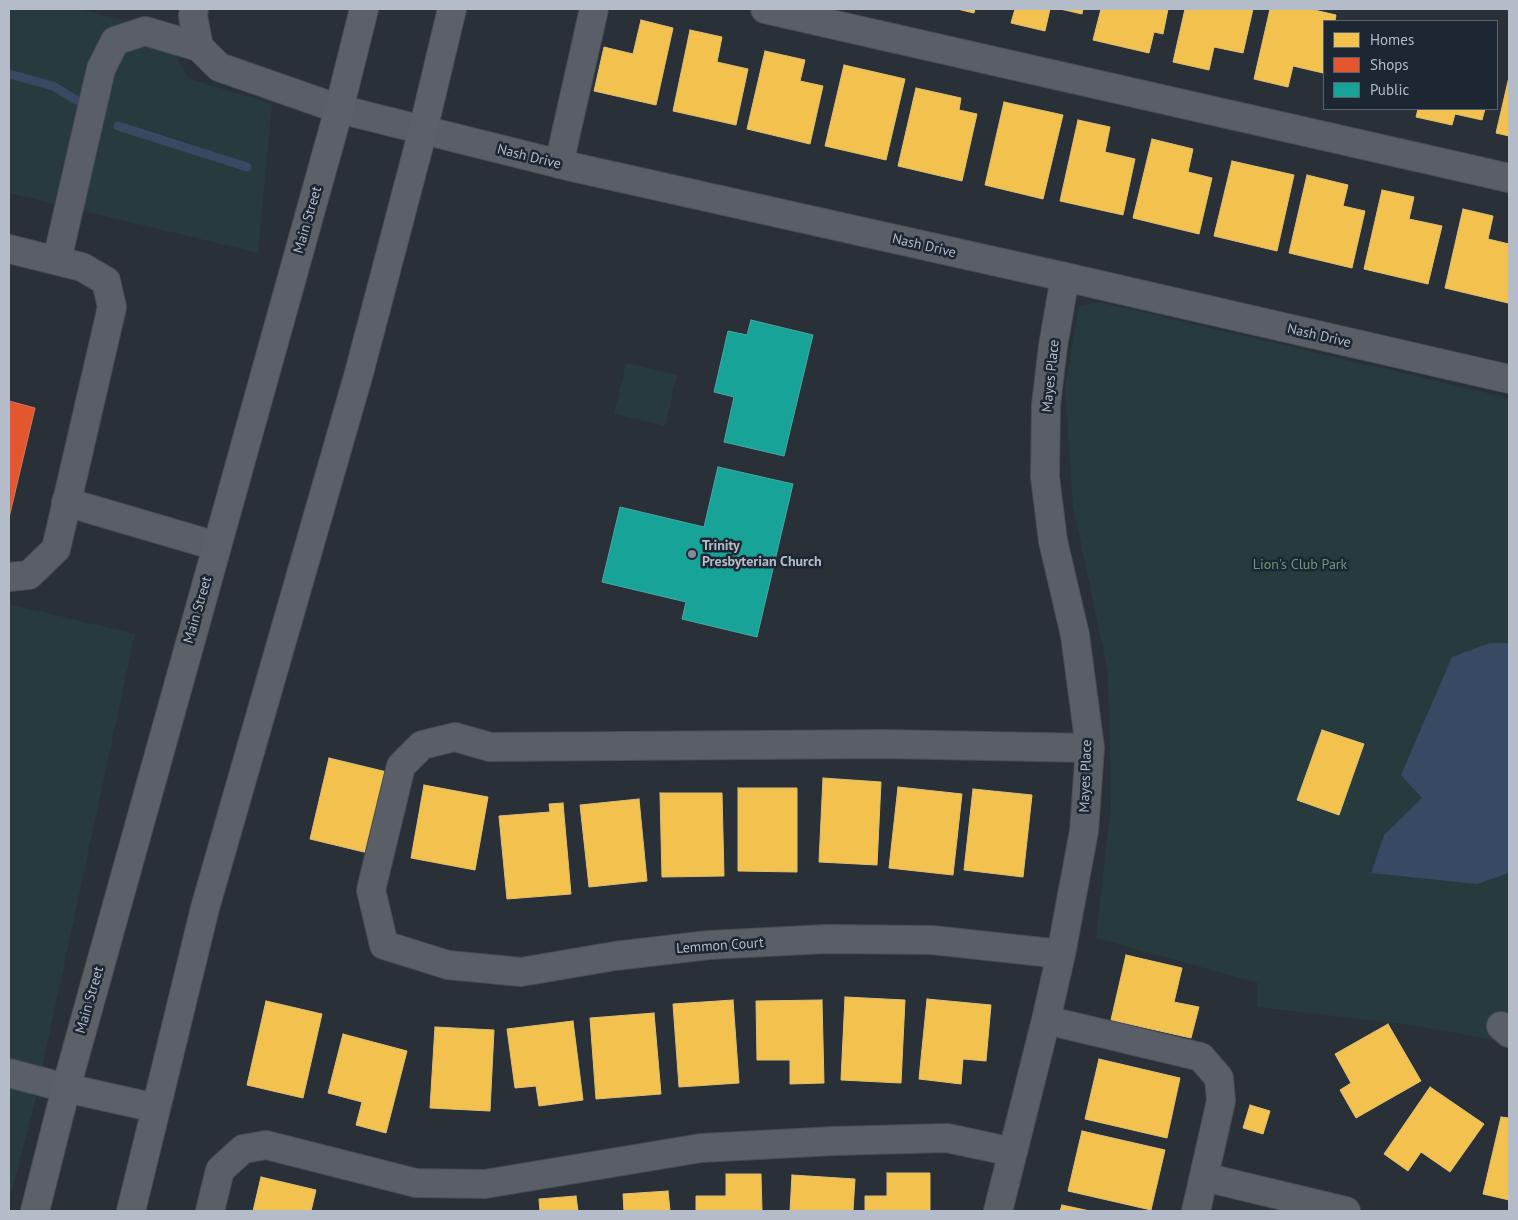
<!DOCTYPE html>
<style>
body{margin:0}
#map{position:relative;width:1518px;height:1220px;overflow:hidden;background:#2a3038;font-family:"PT Sans",sans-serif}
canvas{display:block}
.frame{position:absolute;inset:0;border:10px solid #b4bcc9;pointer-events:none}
.legend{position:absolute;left:1323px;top:20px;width:175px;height:90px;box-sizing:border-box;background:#1d2633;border:1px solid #59626f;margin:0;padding:6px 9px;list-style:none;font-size:15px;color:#b4bcc9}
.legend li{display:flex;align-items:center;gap:10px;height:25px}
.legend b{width:25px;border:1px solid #59626f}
</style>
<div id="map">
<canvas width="1518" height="1220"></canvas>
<div class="frame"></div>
<ul class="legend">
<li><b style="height:14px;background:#f2c14e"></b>Homes</li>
<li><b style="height:14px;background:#e4572e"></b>Shops</li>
<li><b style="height:14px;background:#17a398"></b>Public</li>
</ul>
</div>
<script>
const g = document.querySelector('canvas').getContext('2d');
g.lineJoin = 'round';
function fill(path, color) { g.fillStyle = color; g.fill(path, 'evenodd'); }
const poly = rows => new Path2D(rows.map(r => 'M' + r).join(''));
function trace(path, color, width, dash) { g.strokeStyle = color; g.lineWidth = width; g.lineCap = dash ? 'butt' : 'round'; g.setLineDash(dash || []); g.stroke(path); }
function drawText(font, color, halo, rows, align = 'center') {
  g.font = font + ' "PT Sans",sans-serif'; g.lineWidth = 5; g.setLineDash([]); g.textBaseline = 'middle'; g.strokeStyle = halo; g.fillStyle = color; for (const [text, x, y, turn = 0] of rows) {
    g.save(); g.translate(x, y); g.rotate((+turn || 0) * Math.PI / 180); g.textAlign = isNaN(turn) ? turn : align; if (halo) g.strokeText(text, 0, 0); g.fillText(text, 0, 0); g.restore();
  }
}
fill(poly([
 [9,9,77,9,161,29,188,78,272,104,258,253,9,193],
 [1099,302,1509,398,1509,1043,1418,1026,1257,1007,1258,983,1096,938,1111,805,1108,673,1073,506,1065,388,1079,306],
 [626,363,677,375,665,426,614,414],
 [9,604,135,634,32,1115,9,1201]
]), '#273a3e');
fill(poly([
 [1490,643,1509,643,1509,873,1477,884,1371,873,1384,835,1422,798,1401,775,1452,657]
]), '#384963');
const homes = poly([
 [957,9,975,9,974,13,957,9],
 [1015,9,1050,9,1045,31,1011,23,1015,9],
 [1060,9,1083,9,1082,14,1060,9],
 [1101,9,1168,9,1163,34,1154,32,1149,53,1093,40,1101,9],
 [1185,9,1253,9,1243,53,1214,47,1209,70,1173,62,1185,9],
 [1270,9,1310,9,1336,15,1335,21,1324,21,1323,73,1293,66,1288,87,1254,79,1270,9],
 [641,20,673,28,656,105,594,91,604,47,633,54,641,20],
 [690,30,722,37,717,62,748,69,736,125,673,111,690,30],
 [765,51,805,60,800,81,823,86,810,144,747,129,765,51],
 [844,65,905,79,886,160,825,146,844,65],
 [1509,77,1509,136,1496,133,1509,77],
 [916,88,961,98,959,110,977,114,962,181,898,166,916,88],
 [1004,102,1063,115,1043,199,985,185,1004,102],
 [1418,109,1485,109,1482,120,1455,114,1452,125,1416,117,1418,109],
 [1078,120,1110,127,1105,152,1135,159,1123,215,1060,201,1078,120],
 [1152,139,1193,149,1188,172,1212,178,1199,234,1133,218,1152,139],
 [1232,161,1294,175,1277,251,1214,236,1232,161],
 [1307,175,1348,185,1343,206,1365,211,1352,268,1289,253,1307,175],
 [1382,190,1414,197,1409,219,1442,226,1428,284,1364,269,1382,190],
 [1463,209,1493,216,1488,239,1509,244,1509,296,1508,303,1445,288,1463,209],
 [1322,730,1364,744,1339,815,1297,800,1322,730],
 [329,758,387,772,368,853,310,839,329,758],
 [823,778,881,782,877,865,819,862,823,778],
 [424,785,488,797,475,870,411,858,424,785],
 [898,787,962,794,953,875,889,868,898,787],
 [738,788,797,788,797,872,738,871,738,788],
 [973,789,1032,795,1023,877,964,870,973,789],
 [660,793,722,793,724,876,662,877,660,793],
 [639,799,647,881,589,887,580,805,639,799],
 [563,803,571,894,507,899,499,816,550,812,549,804,563,803],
 [1126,955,1182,968,1174,1002,1199,1007,1191,1038,1111,1020,1126,955],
 [845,997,905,1000,901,1083,841,1080,845,997],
 [927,999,991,1005,986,1061,963,1059,961,1084,919,1079,927,999],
 [733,1000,739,1083,679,1087,673,1004,733,1000],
 [822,1000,824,1083,790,1084,790,1060,757,1060,756,1001,822,1000],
 [266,1001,322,1014,303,1098,247,1085,266,1001],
 [654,1013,661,1094,596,1099,590,1018,654,1013],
 [573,1021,583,1100,539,1106,536,1086,515,1088,507,1029,573,1021],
 [1388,1024,1421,1081,1356,1118,1340,1090,1351,1083,1335,1054,1388,1024],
 [435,1027,494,1030,490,1111,430,1108,435,1027],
 [343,1034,407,1051,386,1133,356,1125,362,1102,328,1093,343,1034],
 [1099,1059,1180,1078,1167,1138,1085,1119,1099,1059],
 [1430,1087,1484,1124,1450,1172,1421,1152,1408,1171,1384,1154,1430,1087],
 [1250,1105,1270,1111,1263,1134,1243,1128,1250,1105],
 [1501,1117,1509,1118,1509,1200,1483,1194,1501,1117],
 [1082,1131,1165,1150,1151,1210,1068,1191,1082,1131],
 [887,1173,930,1173,930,1211,865,1211,865,1196,887,1196,887,1173],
 [726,1174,761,1174,762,1211,696,1211,696,1196,726,1196,726,1174],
 [792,1175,855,1179,853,1211,790,1211,792,1175],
 [261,1177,316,1190,311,1211,253,1211,261,1177],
 [668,1191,670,1211,624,1211,623,1194,668,1191],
 [576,1196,578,1211,540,1211,539,1199,576,1196],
 [1062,1205,1090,1211,1060,1211,1062,1205]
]);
fill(homes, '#f2c14e');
trace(homes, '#dfc073', 1);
const shops = poly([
 [9,401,35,408,9,518,9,401]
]);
fill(shops, '#e4572e');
trace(shops, '#d6755c', 1);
const public = poly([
 [751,320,813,335,784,456,724,442,734,397,714,392,728,331,747,335,751,320],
 [718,467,793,484,757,637,682,619,686,602,602,582,620,507,704,527,718,467]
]);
fill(public, '#17a398');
trace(public, '#46aaa7', 1);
trace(poly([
 [9,74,53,86,76,100],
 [118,126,247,167]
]), '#384963', 9);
const minor = poly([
 [194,9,193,16,199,47,219,67,339,109,568,166,1065,277,1509,379],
 [765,9,1509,178],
 [559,164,594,9],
 [9,249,82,267,106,281,112,307,56,549,29,575,9,577],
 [57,260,101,69,115,41,145,31,199,47],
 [66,502,216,546],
 [1061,954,932,940,826,939,709,945,615,956,521,972,448,965,384,945,371,890,401,766,422,745,455,737,490,747,883,744,1090,748],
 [1046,1020,1201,1057,1219,1078,1221,1101,1196,1211],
 [1501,1026,1509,1033],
 [9,1073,66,1088],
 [1204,1177,1346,1211],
 [210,1211,220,1170,243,1149,266,1145,416,1183,485,1184,701,1148,834,1141,947,1138,1013,1152],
 [998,1211,1046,1020,1061,954,1084,831,1090,748,1075,635,1053,541,1045,477,1046,405,1053,346,1065,277]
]);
const major = poly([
 [66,1088,156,1108],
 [35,1211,66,1088,339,109,364,9],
 [131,1211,205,908,359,373,423,130,452,9]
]);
trace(minor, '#484c53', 30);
trace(major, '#484c55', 30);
trace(minor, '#5a5e66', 28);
trace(major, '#5c6168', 28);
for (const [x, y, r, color] of [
 [692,554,5,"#848b96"]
]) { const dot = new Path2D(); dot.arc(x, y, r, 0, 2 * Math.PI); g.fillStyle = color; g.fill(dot); trace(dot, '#1d2633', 2); }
drawText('14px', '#b4bcc9', '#1d2633', [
 ["Nash Drive",529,157,14],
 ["Main Street",308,220,-74],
 ["Nash Drive",924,246,13],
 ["Nash Drive",1319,336,13],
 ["Mayes Place",1051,376,-84],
 ["Main Street",198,610,-74],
 ["Mayes Place",1086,776,-88],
 ["Lemmon Court",720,946,-4],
 ["Main Street",90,1000,-74]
]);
drawText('bold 14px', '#b4bcc9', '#1d2633', [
 ["Trinity",702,546],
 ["Presbyterian Church",702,562]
], 'left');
drawText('14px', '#6b9a76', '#1d2633', [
 ["Lion's Club Park",1300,565]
]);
</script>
